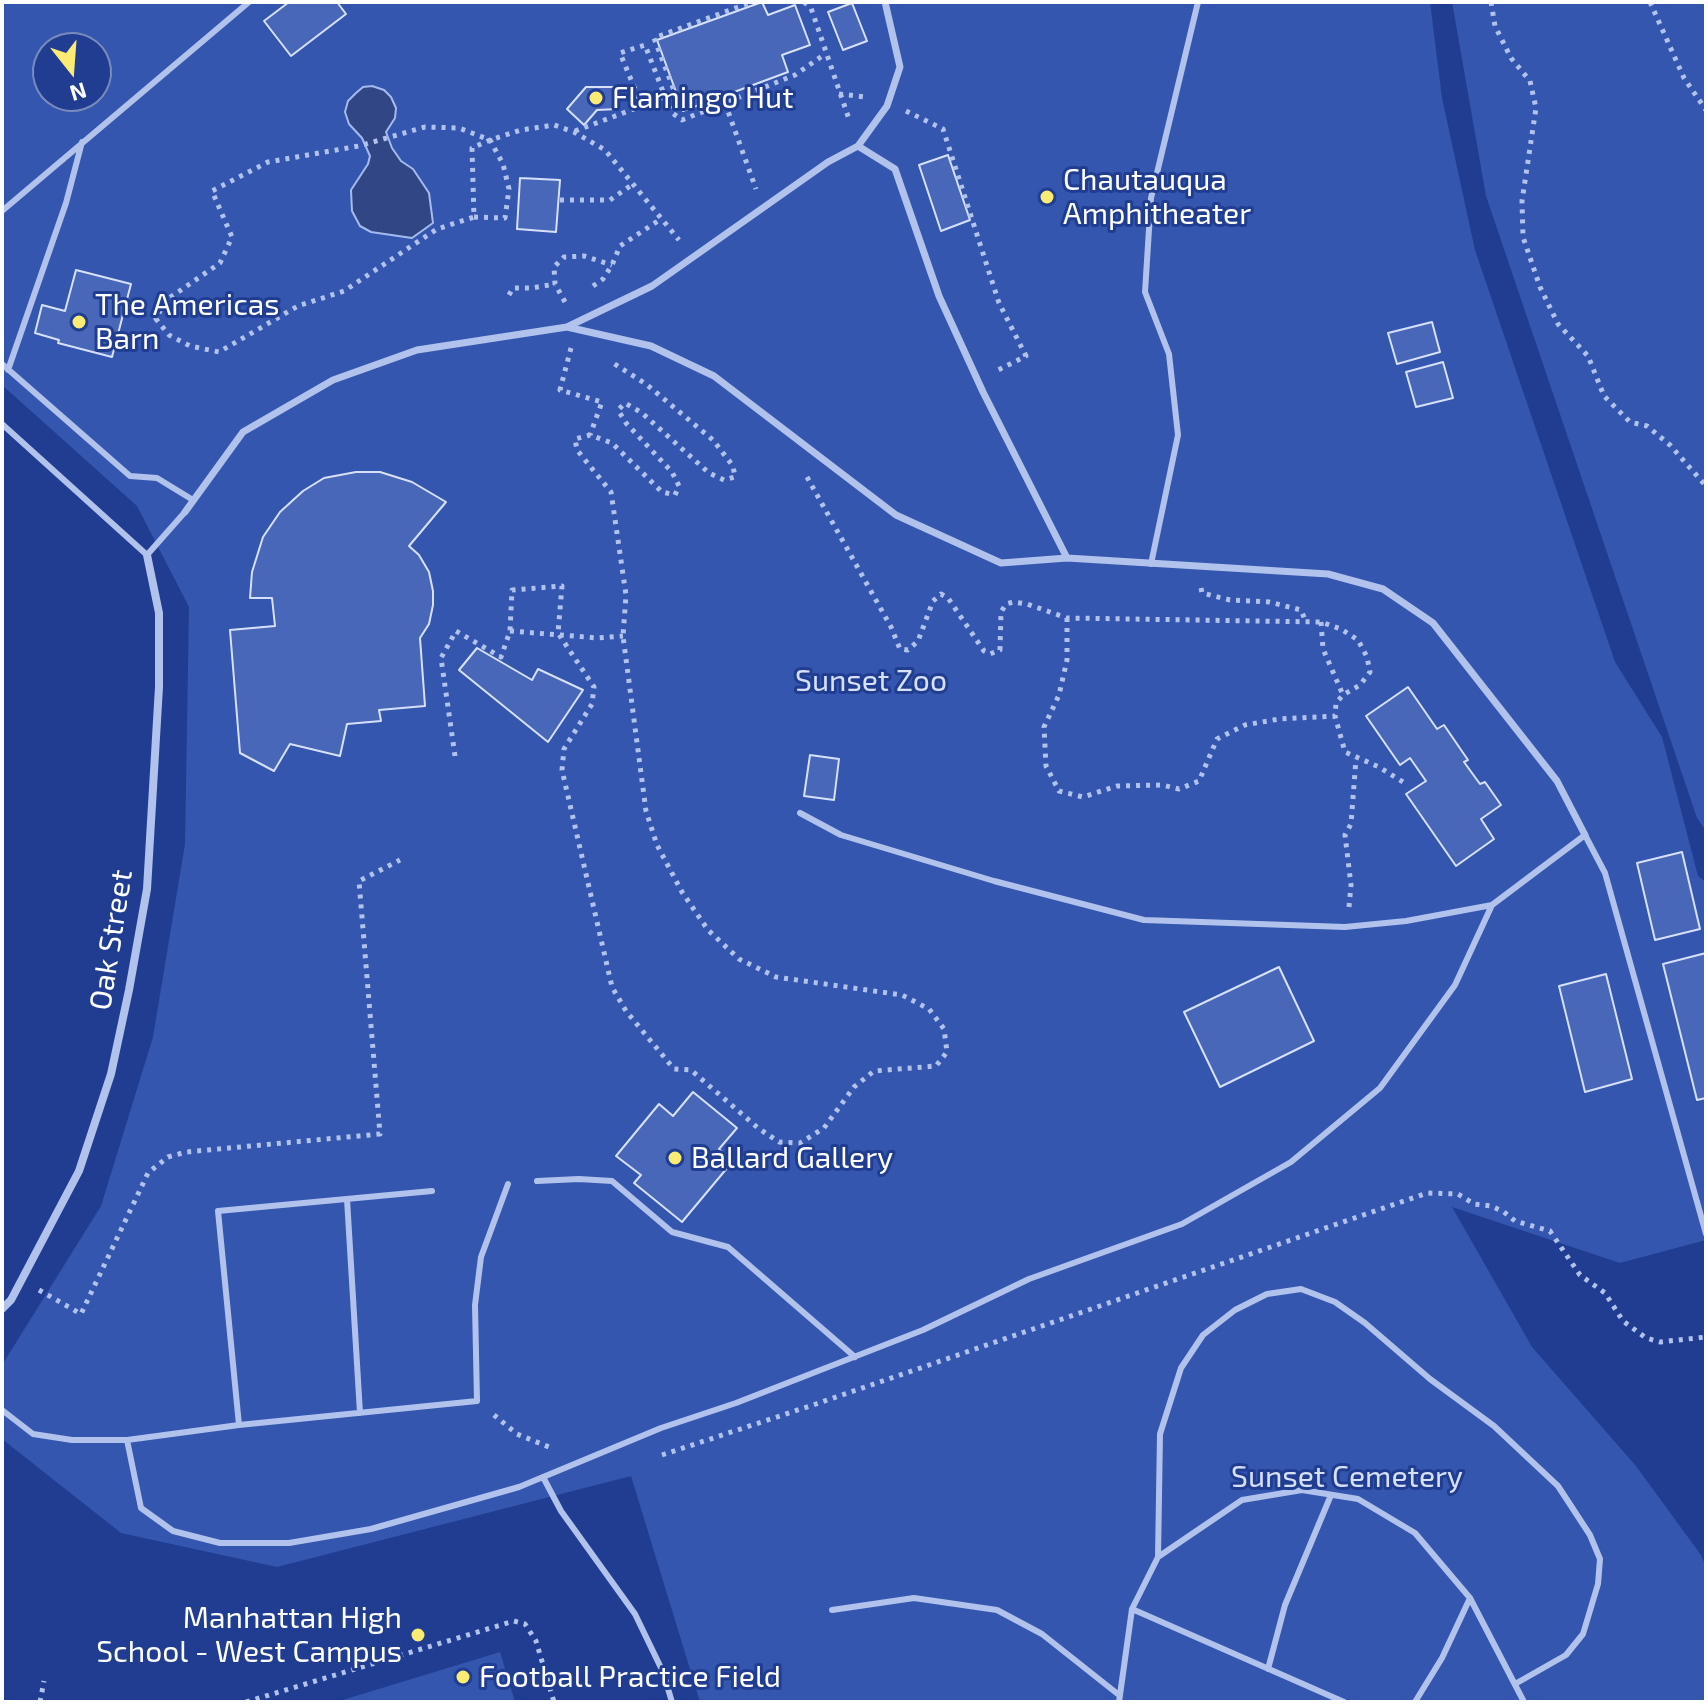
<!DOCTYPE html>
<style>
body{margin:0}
#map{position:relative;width:1708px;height:1704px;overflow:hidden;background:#203d91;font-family:"Exo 2",sans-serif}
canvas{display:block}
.frame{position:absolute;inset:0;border:4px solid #fff;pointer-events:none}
.north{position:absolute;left:32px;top:32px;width:80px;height:80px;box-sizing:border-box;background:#203d91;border:2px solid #798bbd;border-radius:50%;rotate:163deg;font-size:22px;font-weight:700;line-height:32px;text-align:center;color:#fff}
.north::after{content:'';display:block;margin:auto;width:28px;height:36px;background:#faeb72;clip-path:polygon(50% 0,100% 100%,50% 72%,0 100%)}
</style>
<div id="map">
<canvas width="1708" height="1704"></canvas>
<div class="frame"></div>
<div class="north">N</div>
</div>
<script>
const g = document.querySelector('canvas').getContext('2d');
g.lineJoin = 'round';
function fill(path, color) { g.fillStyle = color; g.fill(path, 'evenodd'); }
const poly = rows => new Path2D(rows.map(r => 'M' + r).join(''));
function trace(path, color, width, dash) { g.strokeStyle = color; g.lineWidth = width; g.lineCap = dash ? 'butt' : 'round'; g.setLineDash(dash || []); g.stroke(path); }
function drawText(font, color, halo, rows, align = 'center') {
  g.font = font + ' "Exo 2",sans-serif'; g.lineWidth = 6; g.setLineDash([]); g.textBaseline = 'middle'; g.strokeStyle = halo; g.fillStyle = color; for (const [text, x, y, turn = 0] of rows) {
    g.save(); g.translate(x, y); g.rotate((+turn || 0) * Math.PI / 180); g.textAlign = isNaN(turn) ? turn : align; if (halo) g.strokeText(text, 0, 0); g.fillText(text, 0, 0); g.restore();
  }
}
fill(poly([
 [2,2,1430,2,1442,98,1475,250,1615,662,1662,737,1698,876,1706,882,1706,1240,1620,1263,1452,1207,1532,1347,1636,1466,1701,1555,1706,1567,1706,1702,700,1702,631,1476,277,1567,121,1533,2,1439,2,1365,101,1206,153,1037,185,844,189,607,137,506,2,385],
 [48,48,96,48,96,96,48,96],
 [1452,2,1706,2,1706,831,1697,818,1486,196],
 [500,1652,515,1702,336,1702]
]), '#3456ae');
const water = poly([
 [372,86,384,90,391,97,396,108,395,118,386,132,392,148,401,161,413,169,429,193,433,223,412,238,371,232,360,226,352,211,351,190,368,164,370,156,362,138,349,124,345,112,348,101,356,93,363,87,372,86]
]);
fill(water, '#314785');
trace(water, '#a5baee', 2);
const building = poly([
 [289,2,337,2,346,14,291,56,264,21,289,2],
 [762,2,768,15,795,5,810,45,782,55,788,72,683,111,657,40,762,2],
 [852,3,867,41,843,50,828,12,852,3],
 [586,87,616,87,617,109,597,110,584,125,567,109,586,87],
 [948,155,970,220,941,231,919,165,948,155],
 [520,178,560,180,556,232,517,229,520,178],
 [76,270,131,284,112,357,58,343,59,340,35,333,42,305,65,311,76,270],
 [1432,322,1440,352,1397,364,1388,333,1432,322],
 [1443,362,1453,398,1416,407,1406,372,1443,362],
 [356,472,380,472,412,482,446,502,409,546,419,555,429,572,433,591,433,605,429,624,420,638,425,706,379,710,381,721,347,724,340,756,290,744,274,771,240,753,230,630,275,626,272,598,250,598,252,572,263,537,280,512,303,491,324,478,356,472],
 [477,648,532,680,538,669,583,690,548,742,459,670,477,648],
 [1408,687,1437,729,1444,725,1468,760,1464,762,1480,784,1485,782,1501,805,1481,819,1494,839,1456,866,1406,794,1426,781,1410,758,1400,765,1366,716,1408,687],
 [810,755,839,759,834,800,804,796,810,755],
 [1682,852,1700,929,1655,940,1637,863,1682,852],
 [1706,953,1706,1098,1697,1100,1663,964,1706,953],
 [1279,967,1314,1041,1220,1087,1184,1012,1279,967],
 [1606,974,1632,1079,1585,1092,1559,986,1606,974],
 [693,1092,737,1128,719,1149,733,1161,682,1222,634,1183,641,1175,616,1156,659,1104,673,1116,693,1092]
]);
fill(building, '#4967b8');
trace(building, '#d7e0f9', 2);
trace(poly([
 [804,2,811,8,850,122],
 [1491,2,1495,26,1511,58,1530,81,1536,108,1522,201,1523,237,1540,287,1558,324,1588,356,1604,396,1630,422,1647,426,1670,445,1706,486],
 [1650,2,1684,78,1706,110],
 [839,94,866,97],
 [725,103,756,189],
 [642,106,675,93,654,38,752,2],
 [906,111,943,129,999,303,1026,356,996,371],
 [575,131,642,106,620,53,645,45,671,112,682,120,795,75,825,54],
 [560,200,610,200,633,184],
 [474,217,505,218,509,189,503,164,490,140,459,128,425,127,359,146,268,162,212,191,232,237,220,263,165,301,156,319,169,335,190,346,219,352,298,306,344,291,437,229,474,217,472,148,490,140,521,130,554,125,574,132,605,150,679,240],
 [593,286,603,279,612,265,620,246,661,219],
 [509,295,513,288,532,288,555,284],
 [565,302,555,284,554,267,564,257,584,256,612,265],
 [571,348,560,390,602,402,590,435],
 [807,477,891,627,900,649,908,650,918,641,933,601,941,594,948,598,984,651,990,654,1000,650,1001,612,1006,604,1013,602,1027,604,1067,618,1321,622,1341,629,1358,640,1367,657,1370,672,1360,685,1343,695,1336,703,1335,716,1345,752,1379,767,1403,782],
 [1201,588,1202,593,1230,600,1269,602,1301,610,1306,622],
 [1067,618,1067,660,1059,695,1044,727,1046,766,1059,791,1083,797,1117,786,1162,785,1179,789,1199,781,1217,739,1245,725,1279,719,1335,716],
 [1321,622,1323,649,1343,695],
 [510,631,598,638,623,636],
 [455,756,441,658,456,631,501,657,510,631,512,590,562,586,558,633,594,687,592,704,564,749,562,770,612,987,626,1011,674,1069,691,1070,758,1128,779,1142,800,1143,824,1128,854,1087,874,1071,936,1066,947,1052,944,1029,929,1009,902,995,776,977,739,959,708,930,682,892,657,845,646,811,623,636,626,595,611,492,577,450,575,439,590,435,612,443,662,492,675,495,679,486,672,472,626,423,618,410,625,403,642,413,709,473,724,480,735,477,733,466,713,440,646,384,613,363],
 [1349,907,1351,885,1345,835,1351,824,1356,759],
 [39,1290,81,1314,148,1173,168,1157,186,1152,380,1134,359,881,400,860],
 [494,1415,517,1434,554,1449],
 [662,1455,816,1404,1427,1193,1458,1194,1474,1204,1491,1206,1504,1212,1515,1221,1550,1231,1580,1275,1605,1293,1623,1321,1646,1338,1660,1342,1706,1337],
 [40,1702,44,1681],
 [246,1702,514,1621,525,1624,536,1641,554,1702]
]), '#b1c2ed', 5, [4, 6]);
trace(poly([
 [2,211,249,2],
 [2,364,130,476,157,478,193,500],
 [8,370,66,203,82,142],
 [2,424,147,555,185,512],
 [1151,564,1178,435,1169,354,1145,292,1151,198,1198,2],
 [800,813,841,835,994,881,1144,920,1345,927,1406,921,1492,905],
 [537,1181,579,1179,612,1181,672,1232,728,1247,855,1357],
 [347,1199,360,1413],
 [2,1410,33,1434,72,1440,127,1440,239,1425,477,1401,475,1305,481,1257,508,1184],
 [239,1425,218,1211,432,1191],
 [127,1440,141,1508,173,1531,220,1543,289,1543,371,1529,519,1487,661,1428,736,1403,923,1330,1029,1279,1182,1224,1291,1162,1380,1088,1455,985,1492,905,1585,835,1605,873,1706,1234],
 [543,1477,561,1511,635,1614,663,1672,672,1702],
 [1158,1557,1160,1434,1181,1368,1203,1335,1235,1310,1267,1294,1301,1289,1335,1302,1365,1323,1430,1379,1494,1426,1558,1486,1590,1535,1600,1559,1598,1584,1583,1634,1566,1655,1515,1684],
 [1132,1609,1344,1702],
 [832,1610,914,1598,997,1610,1042,1634,1119,1695],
 [1268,1669,1285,1605,1331,1495],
 [1119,1702,1132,1609,1158,1557,1242,1500,1302,1490,1358,1499,1415,1533,1470,1598,1524,1702],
 [1415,1702,1442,1658,1470,1598]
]), '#b1c2ed', 6);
trace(poly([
 [858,146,887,106,900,67,885,2],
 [567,327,651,346,714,376,896,515,1001,563,1067,558],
 [185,512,243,432,333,380,417,350,567,327,652,286,828,162,858,146,895,169,939,296,983,392,1067,558,1328,574,1383,589,1433,623,1557,781,1585,835]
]), '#b1c2ed', 7);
trace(poly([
 [2,1309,11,1300,79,1171,111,1074,129,990,147,889,159,687,159,613,147,555]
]), '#b1c2ed', 8);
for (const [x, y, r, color] of [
 [596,98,8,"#faeb72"],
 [1047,197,8,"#faeb72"],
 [79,322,8,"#faeb72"],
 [675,1158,8,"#faeb72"],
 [418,1635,8,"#faeb72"],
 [463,1677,8,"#faeb72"]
]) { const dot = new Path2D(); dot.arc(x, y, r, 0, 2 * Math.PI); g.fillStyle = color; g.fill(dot); trace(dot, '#203d91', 3); }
drawText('30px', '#fff', '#203d91', [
 ["Flamingo Hut",612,98],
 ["Chautauqua",1063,180],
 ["Amphitheater",1063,214],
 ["The Americas",95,305],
 ["Barn",95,339],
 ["Ballard Gallery",691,1158],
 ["Manhattan High",402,1618,"right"],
 ["School - West Campus",402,1652,"right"],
 ["Football Practice Field",479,1677]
], 'left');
drawText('30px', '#d7e0f9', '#203d91', [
 ["Sunset Zoo",871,681],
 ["Sunset Cemetery",1347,1477]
]);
drawText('30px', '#fff', '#203d91', [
 ["Oak Street",111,940,-81]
]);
</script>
